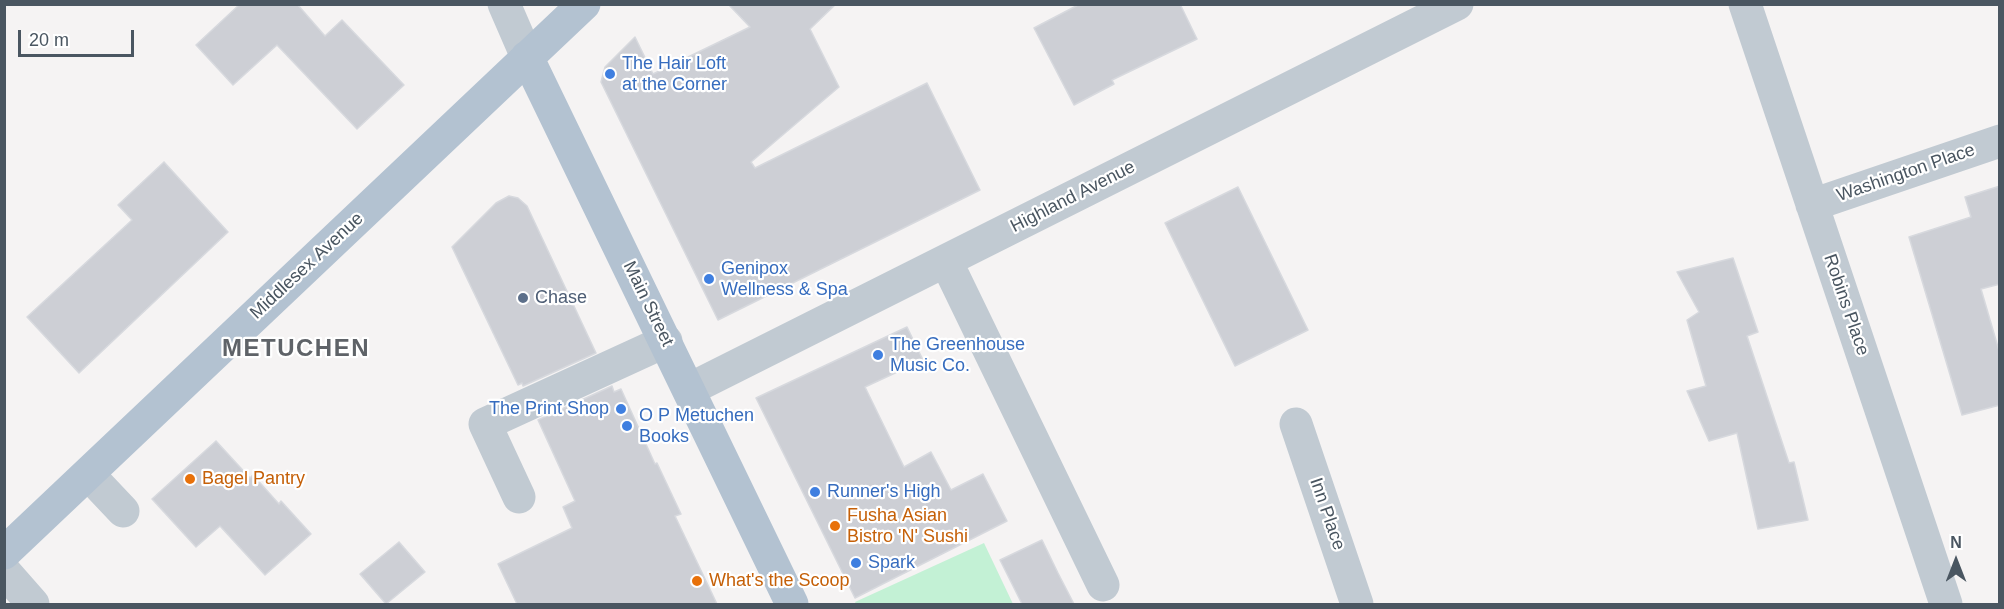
<!DOCTYPE html>
<style>
body{margin:0}
#map{position:relative;width:2004px;height:609px;overflow:hidden;background:#f5f3f3;font-family:Helvetica,sans-serif}
canvas{display:block}
.frame{position:absolute;inset:0;border:6px solid #4a5661;pointer-events:none}
.north{position:absolute;left:1926px;top:531px;width:60px;height:60px;-webkit-text-stroke:4px #fff;paint-order:stroke;rotate:0deg;font-size:16px;font-weight:700;line-height:24px;text-align:center;color:#4a5661}
.north::after{content:'';display:block;margin:auto;width:21px;height:27px;background:#4a5661;clip-path:polygon(50% 0,100% 100%,50% 72%,0 100%)}
.scale{position:absolute;left:18px;top:30px;width:116px;height:27px;box-sizing:border-box;border:3px solid #4a5661;border-top:0;padding-left:8px;font-size:18px;line-height:21px;white-space:nowrap;color:#4a5661;-webkit-text-stroke:4px #fff;paint-order:stroke}
</style>
<div id="map">
<canvas width="2004" height="609"></canvas>
<div class="frame"></div>
<div class="north">N</div>
<div class="scale">20 m</div>
</div>
<script>
const g = document.querySelector('canvas').getContext('2d');
g.lineJoin = 'round';
function fill(path, color) { g.fillStyle = color; g.fill(path, 'evenodd'); }
const poly = rows => new Path2D(rows.map(r => 'M' + r).join(''));
function trace(path, color, width, dash) { g.strokeStyle = color; g.lineWidth = width; g.lineCap = dash ? 'butt' : 'round'; g.setLineDash(dash || []); g.stroke(path); }
function drawText(font, color, halo, rows, align = 'center') {
  g.font = font + ' Helvetica,sans-serif'; g.lineWidth = 4.5; g.setLineDash([]); g.textBaseline = 'middle'; g.strokeStyle = halo; g.fillStyle = color; for (const [text, x, y, turn = 0] of rows) {
    g.save(); g.translate(x, y); g.rotate((+turn || 0) * Math.PI / 180); g.textAlign = isNaN(turn) ? turn : align; if (halo) g.strokeText(text, 0, 0); g.fillText(text, 0, 0); g.restore();
  }
}
fill(poly([
 [984,543,1013,604,856,604,855,602]
]), '#c3f1d5');
const building = poly([
 [240,4,297,4,325,36,342,20,404,85,357,129,277,45,233,85,196,45,240,4],
 [728,4,836,4,810,29,839,87,751,162,755,168,927,83,980,190,718,320,601,82,605,67,635,37,653,74,750,27,728,4],
 [1080,4,1180,4,1197,39,1112,80,1114,84,1074,105,1034,28,1080,4],
 [164,162,228,232,79,373,27,317,132,220,118,205,164,162],
 [2000,186,2000,284,1981,289,2000,354,2000,405,1962,415,1909,237,1971,217,1965,197,2000,186],
 [1238,187,1308,330,1235,366,1165,223,1238,187],
 [509,196,518,198,527,206,596,353,523,386,522,383,518,385,452,247,496,203,509,196],
 [1733,258,1758,332,1747,336,1789,463,1794,462,1808,520,1758,529,1737,433,1709,441,1687,391,1706,386,1687,320,1699,312,1677,272,1733,258],
 [907,327,923,360,865,387,904,467,931,452,951,490,983,474,1007,521,855,598,756,398,907,327],
 [612,386,614,392,621,389,655,464,657,463,681,514,675,516,717,604,517,604,498,564,572,528,563,507,575,501,538,420,612,386],
 [216,441,250,478,253,475,279,504,281,501,311,534,265,575,220,526,196,547,152,499,216,441],
 [1042,540,1058,573,1074,604,1022,604,1000,560,1042,540],
 [399,542,425,572,386,604,360,574,399,542]
]);
fill(building, '#cdcfd5');
trace(building, '#d7d9de', 1.5);
trace(poly([
 [504,4,527,57],
 [1745,4,1946,604],
 [1812,205,2000,141],
 [946,261,1103,585],
 [690,389,1457,4],
 [1296,424,1357,604],
 [88,474,123,511],
 [519,497,485,424,666,341],
 [4,571,33,604]
]), '#c1cad2', 33);
trace(poly([
 [527,57,792,604],
 [4,553,584,4]
]), '#b3c2d1', 33);
for (const [x, y, r, color] of [
 [610,74,6,"#3f7fe0"],
 [709,279,6,"#3f7fe0"],
 [523,298,6,"#5c6f8a"],
 [878,355,6,"#3f7fe0"],
 [621,409,6,"#3f7fe0"],
 [627,426,6,"#3f7fe0"],
 [190,479,6,"#e8710a"],
 [815,492,6,"#3f7fe0"],
 [835,526,6,"#e8710a"],
 [856,563,6,"#3f7fe0"],
 [697,581,6,"#e8710a"]
]) { const dot = new Path2D(); dot.arc(x, y, r, 0, 2 * Math.PI); g.fillStyle = color; g.fill(dot); trace(dot, '#fff', 2); }
drawText('18px', '#366cbe', '#fff', [
 ["The Hair Loft",622,64],
 ["at the Corner",622,85],
 ["Genipox",721,269],
 ["Wellness & Spa",721,290],
 ["The Greenhouse",890,345],
 ["Music Co.",890,366],
 ["The Print Shop",609,409,"right"],
 ["O P Metuchen",639,416],
 ["Books",639,437],
 ["Runner's High",827,492],
 ["Spark",868,563]
], 'left');
drawText('18px', '#4a5661', '#fff', [
 ["Washington Place",1906,173,-19],
 ["Highland Avenue",1073,197,-27],
 ["Middlesex Avenue",307,266,-43],
 ["Main Street",648,304,64],
 ["Robins Place",1846,305,71],
 ["Inn Place",1327,514,71]
]);
drawText('18px', '#4e5e75', '#fff', [
 ["Chase",535,298]
], 'left');
drawText('18px', '#c56008', '#fff', [
 ["Bagel Pantry",202,479],
 ["Fusha Asian",847,516],
 ["Bistro 'N' Sushi",847,537],
 ["What's the Scoop",709,581]
], 'left');
g.letterSpacing = '1.5px';
drawText('bold 24px', '#5f6368', '#fff', [
 ["METUCHEN",296,349]
]);
g.letterSpacing = '0px';
</script>
